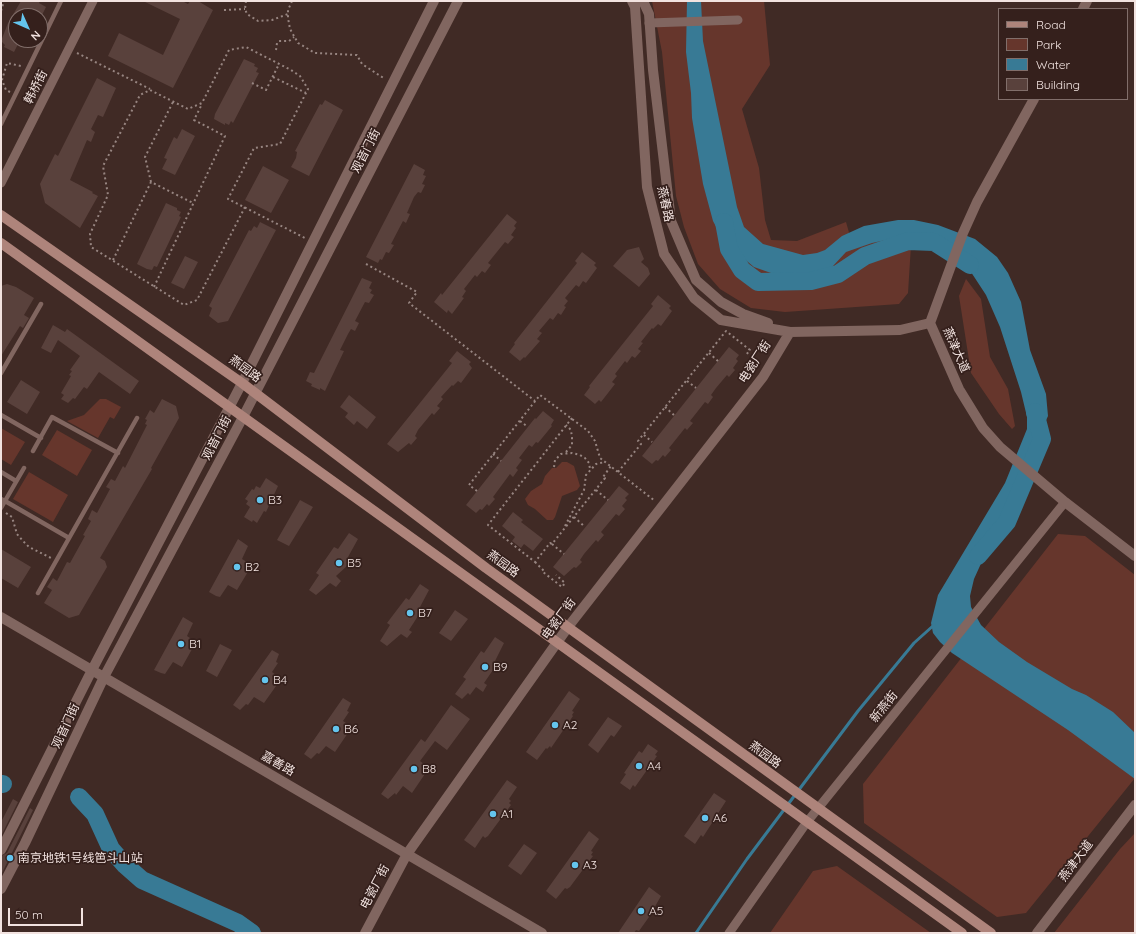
<!DOCTYPE html>
<meta charset="utf-8">
<style>
body{margin:0}
#map{position:relative;width:1136px;height:934px;overflow:hidden;background:#402a25;font-family:Quicksand,sans-serif}
canvas{display:block}
.frame{position:absolute;inset:0;border:2px solid #f2e3e0;pointer-events:none}
.legend{position:absolute;left:998px;top:8px;width:130px;height:92px;box-sizing:border-box;background:#35201c;border:1px solid #816e6a;margin:0;padding:5px 7px;list-style:none;font-size:12px;color:#f2e3e0}
.legend li{display:flex;align-items:center;gap:8px;height:20px}
.legend b{width:20px;border:1px solid #816e6a}
.north{position:absolute;left:8px;top:8px;width:40px;height:40px;box-sizing:border-box;background:#35201c;border:1px solid #816e6a;border-radius:50%;rotate:135deg;font-size:11px;font-weight:700;line-height:16px;text-align:center;color:#f2e3e0}
.north::after{content:'';display:block;margin:auto;width:14px;height:18px;background:#64c5ee;clip-path:polygon(50% 0,100% 100%,50% 72%,0 100%)}
.scale{position:absolute;left:8px;top:908px;width:75px;height:18px;box-sizing:border-box;border:2px solid #f2e3e0;border-top:0;padding-left:5px;font-size:12px;line-height:14px;white-space:nowrap;color:#f2e3e0;-webkit-text-stroke:3px #35201c;paint-order:stroke}
</style>
<div id="map">
<canvas width="1136" height="934"></canvas>
<div class="frame"></div>
<ul class="legend">
<li><b style="height:5px;background:#ae847b"></b>Road</li>
<li><b style="height:11px;background:#66362c"></b>Park</li>
<li><b style="height:11px;background:#387a95"></b>Water</li>
<li><b style="height:11px;background:#59413c"></b>Building</li>
</ul>
<div class="north">N</div>
<div class="scale">50 m</div>
</div>
<script>
const g = document.querySelector('canvas').getContext('2d');
g.lineJoin = 'round';
function fill(path, color) { g.fillStyle = color; g.fill(path, 'evenodd'); }
const poly = rows => new Path2D(rows.map(r => 'M' + r).join(''));
function trace(path, color, width, dash) { g.strokeStyle = color; g.lineWidth = width; g.lineCap = dash ? 'butt' : 'round'; g.setLineDash(dash || []); g.stroke(path); }
function drawText(font, color, halo, rows, align = 'center') {
  g.font = font + ' Quicksand,"Noto Sans SC",sans-serif'; g.lineWidth = 3.5; g.setLineDash([]); g.textBaseline = 'middle'; g.strokeStyle = halo; g.fillStyle = color; for (const [text, x, y, turn = 0] of rows) {
    g.save(); g.translate(x, y); g.rotate((+turn || 0) * Math.PI / 180); g.textAlign = isNaN(turn) ? turn : align; if (halo) g.strokeText(text, 0, 0); g.fillText(text, 0, 0); g.restore();
  }
}
fill(poly([
 [652,1,764,1,770,65,742,109,759,168,765,220,771,240,797,241,846,222,850,236,912,229,908,293,899,304,785,312,751,308,720,289,698,264,684,227,676,196,662,52],
 [966,279,981,299,990,357,1008,389,1015,426,1012,429,999,414,971,373,959,296],
 [100,399,106,399,121,407,114,419,110,417,98,438,67,421,84,415],
 [1,428,25,442,11,465,1,459],
 [57,430,92,450,77,476,42,455],
 [562,462,567,462,574,466,580,486,577,490,562,496,555,517,553,520,547,520,535,509,528,505,525,499,531,491,542,484,545,476,552,468,556,468],
 [29,472,68,495,53,522,13,499],
 [1058,534,1085,536,1135,575,1135,778,1026,913,997,917,864,823,863,784],
 [1135,833,1135,933,1054,933,1120,849],
 [837,866,931,933,770,933,813,871]
]), '#66362c');
fill(poly([
 [687,1,701,1,703,41,737,207,744,227,763,244,803,255,817,253,825,250,842,236,864,226,898,220,914,220,938,225,975,239,997,257,1008,273,1021,302,1030,350,1046,394,1048,416,974,579,970,596,971,607,981,625,999,642,1027,662,1072,689,1086,695,1113,712,1134,732,1135,779,1068,730,952,653,940,642,933,633,931,623,938,595,1005,483,1027,429,1027,417,1021,392,1000,327,986,295,969,269,959,258,928,240,900,237,872,243,846,252,833,266,823,273,807,276,771,273,754,267,724,242,713,221,703,184,692,118,691,93,686,52]
]), '#387a95');
trace(poly([
 [696,933,747,859,858,711,914,643,934,625]
]), '#387a95', 3);
trace(poly([
 [724,222,729,249,742,270,758,282,811,281,838,274,865,256,908,241,934,242,970,265],
 [978,556,1007,522,1042,439,1035,412],
 [1,784,3,784],
 [79,797,95,814,111,849,125,865,142,880,238,923,252,933]
]), '#387a95', 18);
fill(poly([
 [21,1,40,1,39,3,46,7,41,17,34,13,32,16,16,16,16,40,20,40,14,52,4,47,5,45,1,41,8,23],
 [143,1,182,1,188,4,190,1,198,1,213,10,173,88,108,56,119,33,163,55,180,19],
 [244,59,255,64,254,66,258,68,256,72,259,73,233,123,231,121,229,125,225,123,225,125,214,119,215,114],
 [97,78,116,88,103,117,98,115,91,129,95,132,91,142,87,140,70,180,93,192,92,193,98,196,80,228,45,203,40,184,55,154,58,156],
 [325,100,343,110,309,176,291,167,296,158,297,152,295,151,320,104,322,105],
 [182,129,195,136,175,175,162,169,167,159,164,158,174,137,177,139],
 [414,164,425,170,423,175,426,176,422,184,425,185,421,193,418,192,414,197,407,213,410,214,406,223,403,221,391,244,394,245,389,253,386,252,382,260,380,259,378,263,366,257],
 [263,166,289,180,271,213,245,200],
 [166,203,177,208,177,210,181,212,179,216,181,217,157,267,154,266,152,270,147,269,137,264],
 [507,214,517,222,514,226,516,228,511,235,514,237,508,244,505,242,492,258,488,263,491,265,485,273,482,271,477,277,475,275,464,289,466,291,462,297,464,298,452,314,448,310,447,313,434,302,441,293,442,295],
 [260,222,276,230,228,321,218,323,209,316,212,308,209,306,249,230,251,231,254,226,257,228],
 [639,247,644,259,641,262,648,268,650,274,639,287,613,266,627,250],
 [582,252,596,263,594,265,597,268,586,283,583,281,579,287,576,285,565,298,568,301,564,306,566,307,561,315,558,313,553,320,550,318,539,331,542,333,537,339,540,341,525,358,524,357,520,361,509,352,515,344,514,343,577,263,575,261],
 [185,256,198,262,184,289,171,283],
 [362,278,372,282,369,288,372,290,370,293,374,295,369,303,365,302,355,321,359,323,355,331,351,329,348,334,340,350,344,351,325,391,320,388,320,390,311,386,312,384,306,381,310,372,314,373],
 [7,284,16,287,34,298,24,315,29,318,23,328,20,326,1,356,1,286],
 [658,295,671,306,669,308,672,311,661,326,658,324,653,329,652,328,641,342,643,343,638,349,641,351,635,358,632,356,627,363,625,361,615,374,617,376,612,382,615,384,601,402,599,400,595,404,584,395,590,387,589,386,653,306,651,304],
 [53,325,65,332,67,329,139,381,130,394,99,372,87,389,84,387,75,399,73,398,68,403,61,399,64,395,61,393,71,376,69,375,72,371,70,370,80,356,58,340,51,353,41,348],
 [729,347,739,355,736,359,738,361,733,368,735,370,729,377,727,375,716,388,711,395,713,397,708,404,705,402,690,421,693,423,687,430,685,428,669,448,671,450,665,457,663,455,658,461,656,460,652,464,642,456],
 [457,351,471,362,469,364,472,368,461,383,458,381,453,386,452,385,441,397,443,399,437,406,440,408,434,415,432,413,418,430,415,436,417,438,411,445,409,443,398,452,387,444,452,363,449,361],
 [21,380,40,392,27,414,7,402],
 [349,395,376,417,367,429,357,421,354,425,345,417,348,413,340,407],
 [162,399,176,406,179,418,151,468,152,469,100,558,105,561,107,567,79,615,69,618,44,603,52,590,47,587,53,578,57,581,67,562,70,563,85,536,83,535,91,521,88,519,92,510,97,513,110,489,106,487,111,479,115,481,123,466,125,468,147,425,145,424,147,420,145,419,150,410,154,413],
 [543,411,554,420,551,425,552,426,538,443,536,442,532,447,529,445,519,458,522,460,516,468,518,470,513,477,510,474,493,497,495,499,489,506,487,504,482,510,480,509,476,513,466,505,535,418,536,419],
 [266,478,278,486,266,512,264,511,257,523,253,520,252,522,244,517,250,507,246,504,248,501,245,499,252,489,254,490,256,486,260,488],
 [619,486,629,494,625,498,627,500,622,506,625,509,619,516,616,514,601,532,604,535,598,542,596,540,584,554,580,560,582,562,576,568,574,567,564,576,553,567],
 [300,500,313,507,289,546,277,540],
 [513,512,523,520,521,522,543,539,533,551,524,544,521,548,512,541,515,537,502,526],
 [349,533,358,539,348,557,355,562,350,568,347,566,336,576,341,581,336,587,330,583,316,595,309,590,319,575,316,573,334,547,338,549],
 [238,539,248,546,242,559,252,565,237,590,228,585,220,597,216,596,209,592],
 [1,549,31,567,18,588,1,578],
 [420,584,429,590,420,607,426,612,422,618,418,616,409,630,412,632,407,638,401,634,387,646,380,641,390,625,387,623,406,598,409,600],
 [455,610,468,619,451,641,439,633],
 [183,617,193,623,187,636,196,642,182,667,173,662,165,674,161,673,154,670],
 [495,637,504,643,495,661,501,666,497,672,493,670,484,683,487,685,483,692,476,687,470,695,468,693,462,699,455,694,466,679,463,677,481,651,484,653],
 [220,644,232,650,217,677,206,671],
 [272,650,279,654,276,662,278,663,272,672,281,679,264,703,254,697,248,705,246,704,240,710,233,705],
 [569,691,580,699,572,711,574,712,572,715,573,716,551,748,550,746,547,749,546,748,537,760,526,752],
 [343,698,351,703,347,711,349,712,343,721,352,727,335,752,326,746,319,754,317,753,311,759,304,754],
 [451,705,470,719,447,750,435,741,420,761,429,768,412,793,403,786,396,795,395,793,388,799,381,794,421,739,425,742],
 [608,717,622,726,614,737,611,735,598,753,588,745],
 [648,744,658,751,655,755,657,756,635,787,633,785,630,790,620,783,626,774,624,773,639,751,642,753],
 [507,780,517,787,509,799,511,801,509,803,511,805,488,836,485,838,483,836,475,848,464,840],
 [714,793,726,801,703,837,701,835,695,844,684,836],
 [13,799,18,802,1,836,1,822],
 [30,808,33,810,1,875,1,856,7,853],
 [589,831,599,839,591,851,593,852,591,855,593,856,570,887,567,889,565,888,556,899,546,891],
 [524,844,537,853,521,875,508,866],
 [649,887,661,896,649,917,639,931,636,930,634,933,618,933]
]), '#59413c');
trace(poly([
 [246,1,245,9,247,14,258,21,272,20,288,14],
 [292,1,288,10,288,18,290,29,298,43,315,53,357,55,362,64,385,79],
 [224,10,245,9],
 [1,11,4,1],
 [276,50,277,43,279,41,289,41,294,37],
 [77,53,150,89],
 [273,77,306,93],
 [252,83,266,90,279,64],
 [10,92,6,90,2,80,7,63,21,66,22,65],
 [151,182,145,157,173,102],
 [245,207,197,300,184,305,91,247,90,234,108,195,103,166,140,95,150,90,188,109,202,103,229,50,246,47,291,70,300,76,308,89,280,144,254,148,228,199,305,238],
 [113,260,151,182,193,203],
 [366,264,417,292,409,303,535,401],
 [154,287,225,136,194,120,202,104],
 [709,353,718,361],
 [687,381,696,388],
 [665,407,674,415],
 [572,418,488,525,535,562,550,543,552,544,605,478,603,477,611,466],
 [520,421,528,427],
 [644,435,652,442],
 [566,452,572,445,572,438,571,430,566,425],
 [493,454,501,461],
 [554,467,555,460,561,454,572,453,580,455,585,458,589,463,590,469],
 [618,472,641,444,638,441,726,331,750,350,746,355],
 [596,490,608,500],
 [477,491,469,485,540,395,588,431,595,441,600,458,655,501],
 [6,513,12,517,17,534,23,541,29,547,51,558],
 [574,517,585,527],
 [565,526,584,490,586,475,596,464,605,462],
 [552,544,564,554],
 [535,562,544,571,543,572,562,587,565,583,556,575]
]), '#978581', 2, [2, 3]);
trace(poly([
 [1,124,61,1],
 [1,373,41,304],
 [1,415,41,438],
 [33,451,52,417,118,453],
 [24,468,5,501,69,538],
 [1,472,16,481],
 [1,499,5,501,1,508],
 [38,593,137,418]
]), '#816660', 4.5);
trace(poly([
 [649,23,738,20],
 [1,183,93,1],
 [729,933,807,822,1065,502]
]), '#816660', 9);
trace(poly([
 [632,1,635,7,647,187,664,254,694,298,721,320,790,332,900,330,930,323],
 [643,1,649,14,653,70,671,221,696,280,721,302,743,314,768,323],
 [1083,9,1087,1],
 [1034,99,977,202,963,233,930,323,959,389,983,428,1000,447,1065,502,1135,556],
 [1,617,542,933],
 [1,850,92,670,242,383,434,1],
 [1,889,25,843,104,677,243,417,458,1],
 [365,933,407,854,568,627,763,377,790,332],
 [1037,933,1135,805]
]), '#816660', 10);
trace(poly([
 [1,215,242,383,486,568,991,933],
 [1,243,962,933]
]), '#ae847b', 10);
for (const [x, y, r, color] of [
 [260,500,4,"#64c5ee"],
 [339,563,4,"#64c5ee"],
 [237,567,4,"#64c5ee"],
 [410,613,4,"#64c5ee"],
 [181,644,4,"#64c5ee"],
 [485,667,4,"#64c5ee"],
 [265,680,4,"#64c5ee"],
 [555,725,4,"#64c5ee"],
 [336,729,4,"#64c5ee"],
 [639,766,4,"#64c5ee"],
 [414,769,4,"#64c5ee"],
 [493,814,4,"#64c5ee"],
 [705,818,4,"#64c5ee"],
 [10,858,4,"#64c5ee"],
 [575,865,4,"#64c5ee"],
 [641,911,4,"#64c5ee"]
]) { const dot = new Path2D(); dot.arc(x, y, r, 0, 2 * Math.PI); g.fillStyle = color; g.fill(dot); trace(dot, '#35201c', 1.5); }
drawText('12px', '#f2e3e0', '#35201c', [
 ["韩桥街",36,87,-63],
 ["观音门街",366,151,-63],
 ["燕春路",665,204,77],
 ["燕津大道",956,350,66],
 ["电瓷厂街",755,362,-57],
 ["燕园路",245,369,36],
 ["观音门街",217,438,-62],
 ["燕园路",503,564,36],
 ["电瓷厂街",559,619,-54],
 ["新燕街",884,707,-51],
 ["观音门街",66,726,-65],
 ["燕园路",765,755,36],
 ["嘉善路",278,764,30],
 ["燕津大道",1076,861,-53],
 ["电瓷厂街",375,887,-62]
]);
drawText('12px', '#f2e3e0', '#35201c', [
 ["B3",268,500],
 ["B5",347,563],
 ["B2",245,567],
 ["B7",418,613],
 ["B1",189,644],
 ["B9",493,667],
 ["B4",273,680],
 ["A2",563,725],
 ["B6",344,729],
 ["A4",647,766],
 ["B8",422,769],
 ["A1",501,814],
 ["A6",713,818],
 ["南京地铁1号线笆斗山站",18,858],
 ["A3",583,865],
 ["A5",649,911]
], 'left');
</script>
